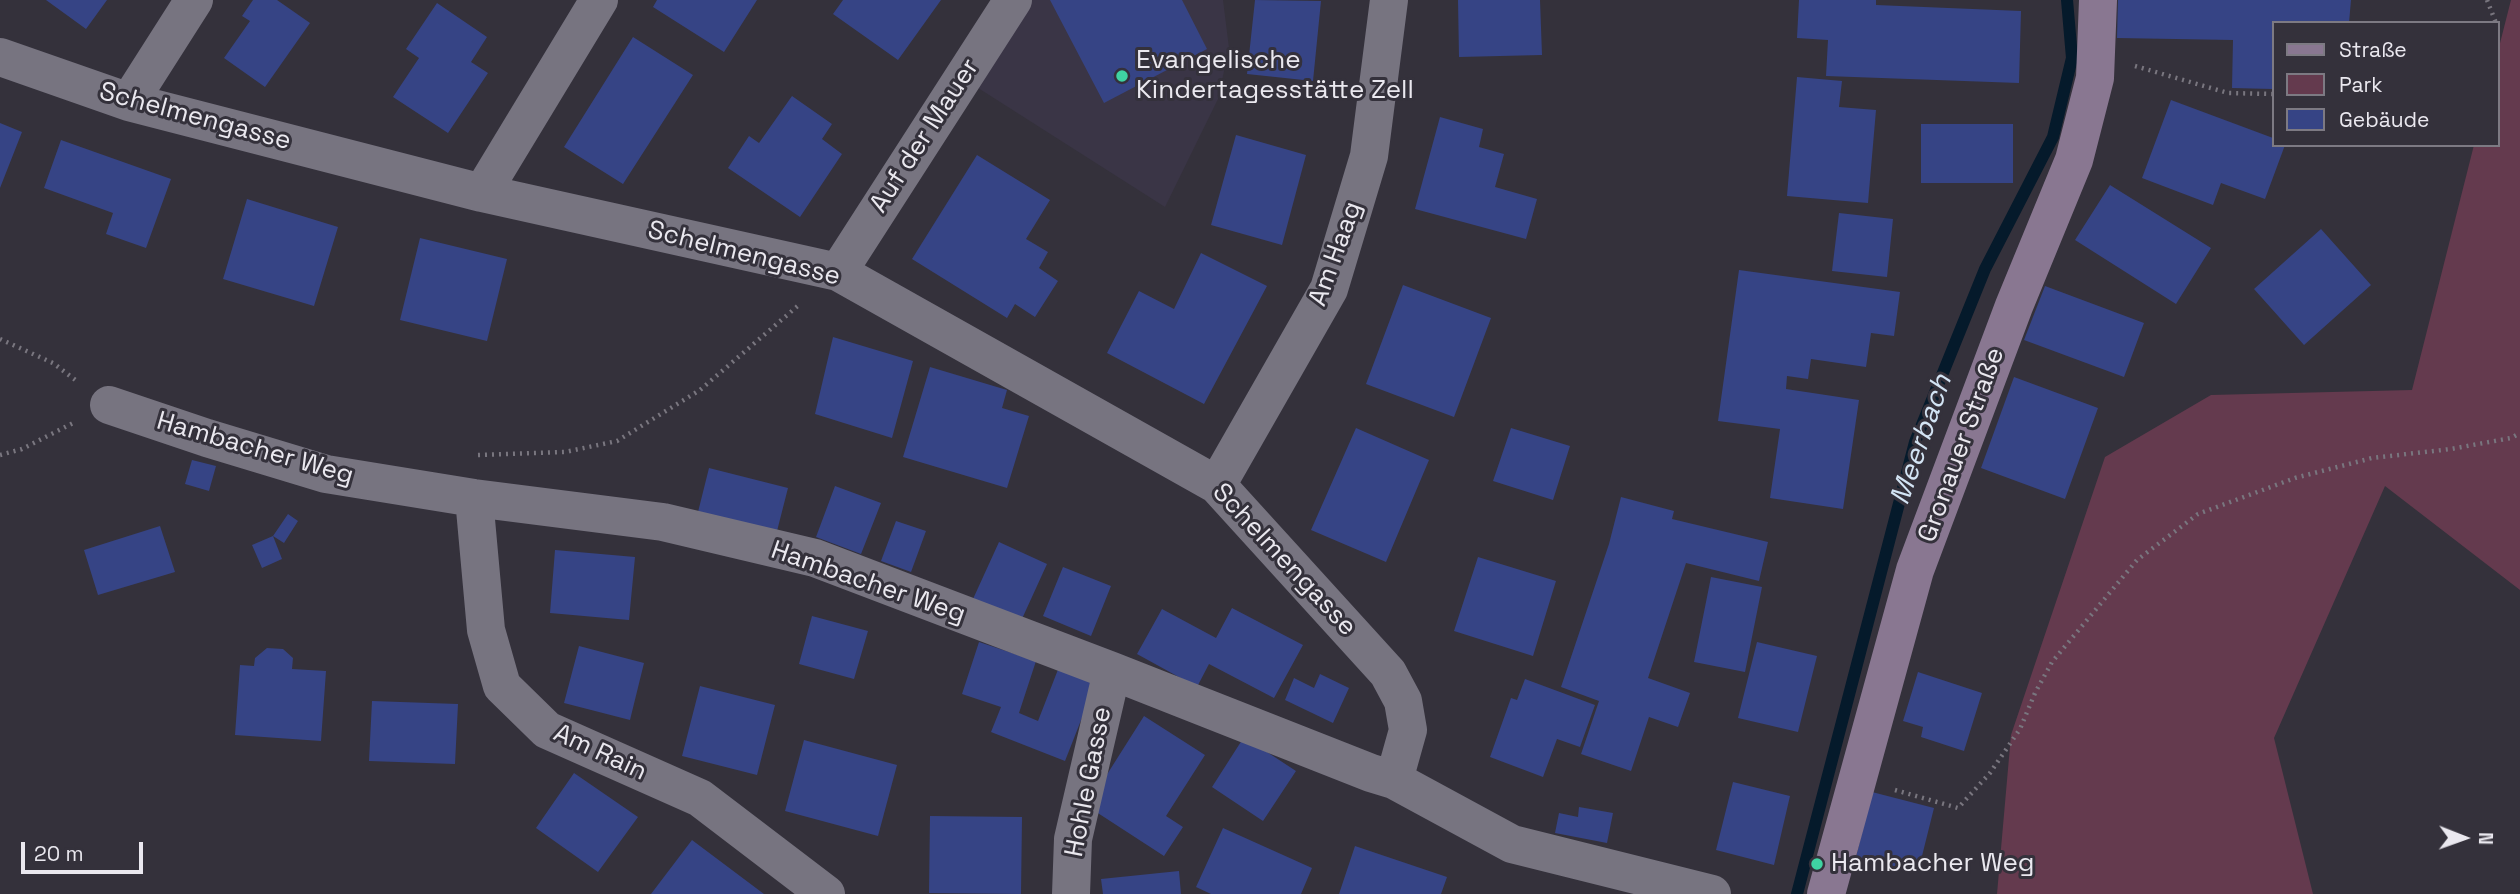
<!DOCTYPE html>
<meta charset="utf-8">
<style>
body{margin:0}
#map{position:relative;width:2520px;height:894px;overflow:hidden;background:#34313b;font-family:"Space Grotesk",sans-serif}
canvas{display:block}
.legend{position:absolute;left:2272px;top:21px;width:228px;height:126px;box-sizing:border-box;background:#34313b;border:2px solid #7d7a83;margin:0;padding:9px 12px;list-style:none;font-size:21px;color:#eae8ef}
.legend li{display:flex;align-items:center;gap:14px;height:35px}
.legend b{width:35px;border:2px solid #7d7a83}
.north{position:absolute;left:2429px;top:803px;width:70px;height:70px;-webkit-text-stroke:5px #34313b;paint-order:stroke;rotate:91deg;font-size:19px;font-weight:700;line-height:28px;text-align:center;color:#eae8ef}
.north::after{content:'';display:block;margin:auto;width:24px;height:32px;background:#eae8ef;clip-path:polygon(50% 0,100% 100%,50% 72%,0 100%)}
.scale{position:absolute;left:21px;top:842px;width:122px;height:32px;box-sizing:border-box;border:4px solid #eae8ef;border-top:0;padding-left:9px;font-size:21px;line-height:24px;white-space:nowrap;color:#eae8ef;-webkit-text-stroke:5px #34313b;paint-order:stroke}
</style>
<div id="map">
<canvas width="2520" height="894"></canvas>
<ul class="legend">
<li><b style="height:9px;background:#897791"></b>Straße</li>
<li><b style="height:19px;background:#643a4e"></b>Park</li>
<li><b style="height:19px;background:#364485"></b>Gebäude</li>
</ul>
<div class="north">N</div>
<div class="scale">20 m</div>
</div>
<script>
const g = document.querySelector('canvas').getContext('2d');
g.lineJoin = 'round';
function fill(path, color) { g.fillStyle = color; g.fill(path, 'evenodd'); }
const poly = rows => new Path2D(rows.map(r => 'M' + r).join(''));
function trace(path, color, width, dash) { g.strokeStyle = color; g.lineWidth = width; g.lineCap = dash ? 'butt' : 'round'; g.setLineDash(dash || []); g.stroke(path); }
function drawText(font, color, halo, rows, align = 'center') {
  g.font = font + ' "Space Grotesk",sans-serif'; g.lineWidth = 6; g.setLineDash([]); g.textBaseline = 'middle'; g.strokeStyle = halo; g.fillStyle = color; for (const [text, x, y, turn = 0] of rows) {
    g.save(); g.translate(x, y); g.rotate((+turn || 0) * Math.PI / 180); g.textAlign = isNaN(turn) ? turn : align; if (halo) g.strokeText(text, 0, 0); g.fillText(text, 0, 0); g.restore();
  }
}
fill(poly([
 [1028,0,1223,0,1229,48,1218,99,1165,207,975,86]
]), '#3a3546');
fill(poly([
 [2511,0,2520,0,2520,590,2385,486,2274,738,2313,894,1997,894,2011,735,2105,457,2211,395,2412,390,2474,145,2497,145,2497,55]
]), '#643a4e');
trace(poly([
 [1797,894,1915,442,1985,269,2053,137,2072,58,2067,0]
]), '#051a2b', 12);
fill(poly([
 [46,0,107,0,86,29],
 [253,0,277,0,310,23,265,87,224,58,250,21,242,16],
 [657,0,757,0,724,52,653,7],
 [843,0,941,0,898,60,833,14],
 [1050,0,1182,0,1207,49,1104,103],
 [1255,0,1321,1,1313,81,1247,74],
 [1458,0,1540,0,1542,55,1459,57],
 [1799,0,1876,0,1876,5,2021,11,2019,83,1826,76,1828,40,1797,38],
 [2118,0,2351,0,2349,23,2273,23,2273,89,2232,88,2233,40,2117,38],
 [437,3,487,37,471,62,488,73,448,133,393,97,419,58,406,49],
 [633,37,693,75,623,184,564,147],
 [1797,77,1842,81,1839,107,1876,110,1868,203,1787,196],
 [792,96,832,124,822,139,842,154,800,217,728,168,749,136,759,143],
 [2171,100,2273,138,2273,145,2285,145,2265,199,2221,183,2213,205,2142,178],
 [1440,117,1483,129,1479,147,1504,154,1495,187,1537,199,1526,239,1415,209],
 [0,123,22,132,0,188],
 [1921,124,2013,124,2013,183,1921,183],
 [1236,135,1306,155,1282,245,1211,225],
 [61,140,171,179,146,248,106,234,113,213,44,188],
 [977,155,1050,200,1026,239,1048,252,1039,268,1058,281,1035,317,1015,304,1007,318,912,259],
 [2110,185,2211,248,2176,304,2075,240],
 [247,199,338,227,314,306,223,279],
 [1839,213,1893,219,1887,277,1832,271],
 [2321,229,2371,285,2304,345,2254,289],
 [420,238,507,259,487,341,400,320],
 [1201,253,1267,286,1204,404,1107,353,1139,291,1174,309],
 [1739,270,1900,292,1894,336,1871,333,1866,367,1811,359,1808,379,1787,376,1786,389,1859,400,1843,509,1770,498,1780,429,1718,421],
 [1403,285,1491,318,1454,417,1366,384],
 [2045,286,2144,323,2124,377,2024,340],
 [833,337,913,361,892,438,815,414],
 [930,367,1007,390,1002,408,1029,416,1007,488,903,457],
 [2014,377,2098,408,2065,499,1981,468],
 [1356,428,1429,460,1386,562,1311,530],
 [1511,428,1570,446,1553,500,1493,481],
 [192,460,216,466,209,491,185,484],
 [709,468,788,488,776,535,697,516],
 [835,486,881,503,861,554,816,537],
 [1621,497,1674,511,1672,519,1768,542,1759,581,1686,563,1648,678,1690,693,1678,727,1649,717,1631,771,1581,754,1599,701,1561,687,1609,544],
 [288,514,298,521,284,543,273,536],
 [896,521,926,531,911,572,881,561],
 [160,526,175,572,98,595,84,550],
 [273,536,282,559,262,568,252,545],
 [999,542,1047,564,1021,621,973,599],
 [555,550,635,557,629,620,550,613],
 [1478,557,1556,581,1533,656,1454,631],
 [1063,567,1111,586,1091,636,1043,616],
 [1711,577,1762,587,1745,672,1694,662],
 [1232,608,1303,645,1274,698,1209,664,1197,687,1137,654,1162,609,1216,638],
 [812,616,868,631,854,679,799,664],
 [979,642,1036,661,1019,713,1038,721,1059,667,1096,682,1065,761,991,732,1001,707,962,694],
 [1757,642,1817,656,1798,732,1738,718],
 [579,646,644,663,630,720,564,703],
 [267,648,283,649,293,658,292,669,326,671,321,741,235,735,240,665,254,666,255,658],
 [1918,672,1982,693,1964,751,1921,737,1923,727,1903,721],
 [1320,674,1349,688,1333,723,1285,700,1294,678,1314,688],
 [1525,679,1595,705,1580,747,1557,739,1543,777,1490,757,1511,698,1517,700],
 [700,686,775,705,757,775,682,756],
 [372,701,458,704,455,764,369,761],
 [1144,716,1205,755,1166,816,1183,827,1164,856,1087,806],
 [1244,737,1296,771,1263,821,1212,787],
 [804,740,897,765,878,836,785,811],
 [574,773,638,817,598,872,536,828],
 [1733,782,1790,796,1774,865,1716,850],
 [1872,792,1934,808,1918,872,1856,857],
 [1579,807,1613,813,1607,843,1555,833,1559,813,1578,817],
 [930,816,1022,817,1021,894,929,893],
 [1223,828,1312,868,1301,894,1211,894,1196,887],
 [692,840,764,894,651,894],
 [1355,846,1447,877,1441,894,1339,894],
 [1179,871,1181,894,1103,894,1101,879]
]), '#364485');
trace(poly([
 [2487,0,2496,23],
 [2135,66,2228,93,2273,94],
 [0,339,53,363,78,382],
 [0,455,22,449,75,422],
 [478,455,565,452,617,441,700,390,800,304],
 [1895,790,1958,808,1990,773,2020,729,2035,693,2052,662,2137,560,2198,514,2295,478,2372,458,2451,449,2511,438,2520,433]
]), '#79767f', 4.5, [2, 5]);
trace(poly([
 [0,57,129,102,482,193,838,272,1217,485,1388,673,1403,701,1408,730,1394,780],
 [129,102,194,0],
 [482,193,599,0],
 [838,272,1013,0],
 [109,405,207,438,326,474,474,498,663,522,815,558,1112,671,1371,773,1394,780,1512,844,1712,894],
 [1217,485,1329,289,1369,156,1389,0],
 [474,498,486,630,502,686,547,730,700,798,826,894],
 [1071,894,1073,839,1112,671]
]), '#777480', 38);
trace(poly([
 [1826,894,1915,570,2014,306,2074,160,2095,78,2098,0]
]), '#897791', 38);
for (const [x, y, r, color] of [
 [1122,76,7,"#3fd4a2"],
 [1817,864,7,"#3fd4a2"]
]) { const dot = new Path2D(); dot.arc(x, y, r, 0, 2 * Math.PI); g.fillStyle = color; g.fill(dot); trace(dot, '#34313b', 2.5); }
drawText('26px', '#eae8ef', '#34313b', [
 ["Evangelische",1136,61],
 ["Kindertagesstätte Zell",1136,91],
 ["Hambacher Weg",1831,864]
], 'left');
drawText('26px', '#eae8ef', '#34313b', [
 ["Schelmengasse",195,117,15],
 ["Auf der Mauer",925,136,-57],
 ["Schelmengasse",744,254,14],
 ["Am Haag",1336,254,-70],
 ["Gronauer Straße",1962,445,-70],
 ["Hambacher Weg",255,449,16],
 ["Schelmengasse",1284,560,47],
 ["Hambacher Weg",868,583,19],
 ["Am Rain",600,753,25],
 ["Hohle Gasse",1089,782,-79]
]);
drawText('italic 28px', '#d3e4f4', '#34313b', [
 ["Meerbach",1922,440,-71]
]);
</script>
